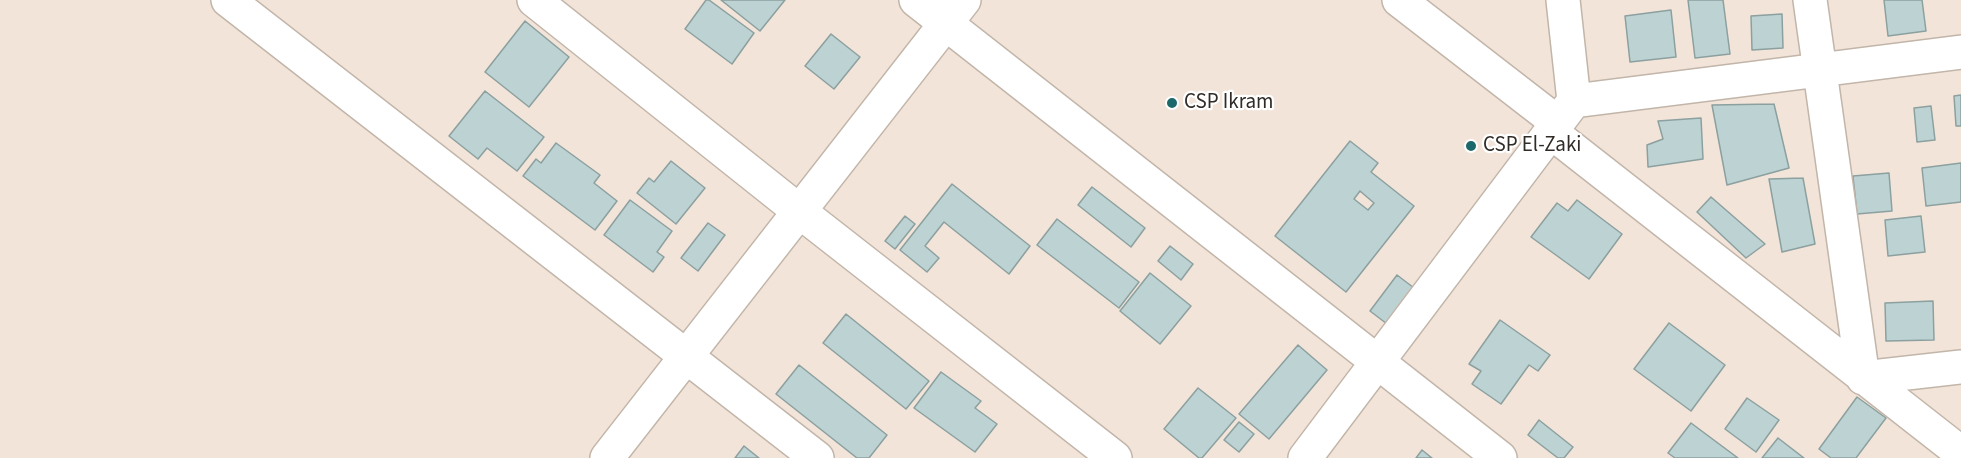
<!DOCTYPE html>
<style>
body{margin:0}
canvas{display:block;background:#f2e4d8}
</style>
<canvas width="1961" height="458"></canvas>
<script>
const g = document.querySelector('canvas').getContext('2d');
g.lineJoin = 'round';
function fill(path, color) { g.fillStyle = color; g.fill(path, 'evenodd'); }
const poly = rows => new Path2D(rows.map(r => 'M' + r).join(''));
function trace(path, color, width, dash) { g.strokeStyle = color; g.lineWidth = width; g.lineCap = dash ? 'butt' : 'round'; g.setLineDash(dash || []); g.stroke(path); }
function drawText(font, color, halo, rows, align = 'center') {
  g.font = font + ' "Source Sans 3",sans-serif'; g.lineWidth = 4.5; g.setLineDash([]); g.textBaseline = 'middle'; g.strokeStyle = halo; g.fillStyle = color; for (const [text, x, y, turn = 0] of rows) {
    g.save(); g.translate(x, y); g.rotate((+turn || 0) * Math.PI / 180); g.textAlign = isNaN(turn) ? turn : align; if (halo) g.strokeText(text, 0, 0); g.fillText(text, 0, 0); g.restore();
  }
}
const building = poly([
 [706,0,709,0,754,33,732,64,685,29,706,0],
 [721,0,785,0,760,31,721,0],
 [1688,0,1723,0,1730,54,1695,58,1688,0],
 [1884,0,1922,0,1926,31,1888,36,1884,0],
 [1671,10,1676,57,1630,62,1625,16,1671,10],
 [1782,14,1783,48,1752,50,1751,16,1782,14],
 [525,21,569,57,529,107,485,72,525,21],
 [831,34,860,57,834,89,805,66,831,34],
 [485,91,544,137,517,171,487,148,478,159,449,136,485,91],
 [1961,95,1961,126,1956,126,1954,96,1961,95],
 [1774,104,1789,168,1727,185,1712,105,1774,104],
 [1931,106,1935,140,1917,142,1914,108,1931,106],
 [1701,118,1703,159,1648,167,1647,145,1663,139,1658,121,1701,118],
 [1350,141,1378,163,1371,172,1414,206,1346,292,1275,236,1350,141],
 [1360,191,1374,203,1368,210,1354,199,1360,191],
 [556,143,600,175,594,183,617,201,595,230,523,176,536,159,541,163,556,143],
 [671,161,705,188,676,224,637,193,649,178,654,182,671,161],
 [1961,163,1961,202,1926,206,1922,168,1961,163],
 [1889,173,1892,211,1857,214,1853,176,1889,173],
 [1803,178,1815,244,1782,252,1769,179,1803,178],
 [952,184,1030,246,1009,274,944,222,925,246,939,258,927,272,900,250,952,184],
 [1092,187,1145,228,1131,247,1078,205,1092,187],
 [1711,197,1765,244,1746,258,1697,212,1711,197],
 [630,200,672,231,657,252,664,257,653,272,604,235,630,200],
 [1577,200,1622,234,1589,279,1531,237,1557,203,1568,211,1577,200],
 [905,216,915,224,895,249,885,241,905,216],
 [1921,216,1925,252,1888,256,1885,220,1921,216],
 [1057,219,1139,282,1119,308,1037,245,1057,219],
 [708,223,725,235,698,271,681,258,708,223],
 [1170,246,1193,264,1181,280,1158,261,1170,246],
 [1150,273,1191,306,1160,344,1120,311,1150,273],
 [1397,275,1418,291,1391,327,1370,311,1397,275],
 [1933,301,1934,340,1886,341,1885,303,1933,301],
 [846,314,929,381,906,409,823,343,846,314],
 [1500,320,1550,355,1538,371,1529,365,1501,404,1472,384,1481,371,1469,364,1500,320],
 [1669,323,1725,365,1691,411,1634,369,1669,323],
 [1298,345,1327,370,1269,439,1239,414,1298,345],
 [799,365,887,435,869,458,857,458,776,394,799,365],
 [941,372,981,401,975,408,997,424,975,452,914,408,941,372],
 [1198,388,1236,418,1202,458,1199,458,1164,429,1198,388],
 [1857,397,1886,418,1856,458,1831,458,1819,449,1857,397],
 [1747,398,1779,420,1756,452,1725,429,1747,398],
 [1539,420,1573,447,1564,458,1558,458,1528,435,1539,420],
 [1239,422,1254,434,1239,452,1224,440,1239,422],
 [1691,423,1738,458,1675,458,1668,453,1691,423],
 [1778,438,1804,458,1762,458,1778,438],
 [744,446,759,458,735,458,744,446],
 [1422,450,1432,458,1416,458,1422,450]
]);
fill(building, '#bdd2d2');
trace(building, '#8ca0a0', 1.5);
const street = poly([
 [228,0,817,458],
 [534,0,799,211,1115,458],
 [916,0,1500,458],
 [1399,0,1558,123],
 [1810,0,1863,378],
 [1574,101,1961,52],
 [1551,132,1961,453],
 [1863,378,1961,367],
 [1305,458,1574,101,1563,0]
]);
const secondary = poly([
 [607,458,964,0]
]);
trace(street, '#c2b5a9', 36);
trace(secondary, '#c2b5a9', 36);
trace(street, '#fff', 33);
trace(secondary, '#fff', 33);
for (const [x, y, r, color] of [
 [1172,103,6,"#1c696c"],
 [1471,146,6,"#1c696c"]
]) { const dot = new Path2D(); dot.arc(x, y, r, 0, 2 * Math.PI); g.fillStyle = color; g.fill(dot); trace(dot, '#fff', 2); }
drawText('21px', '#302b26', '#fff', [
 ["CSP Ikram",1184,103],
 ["CSP El-Zaki",1483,146]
], 'left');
</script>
